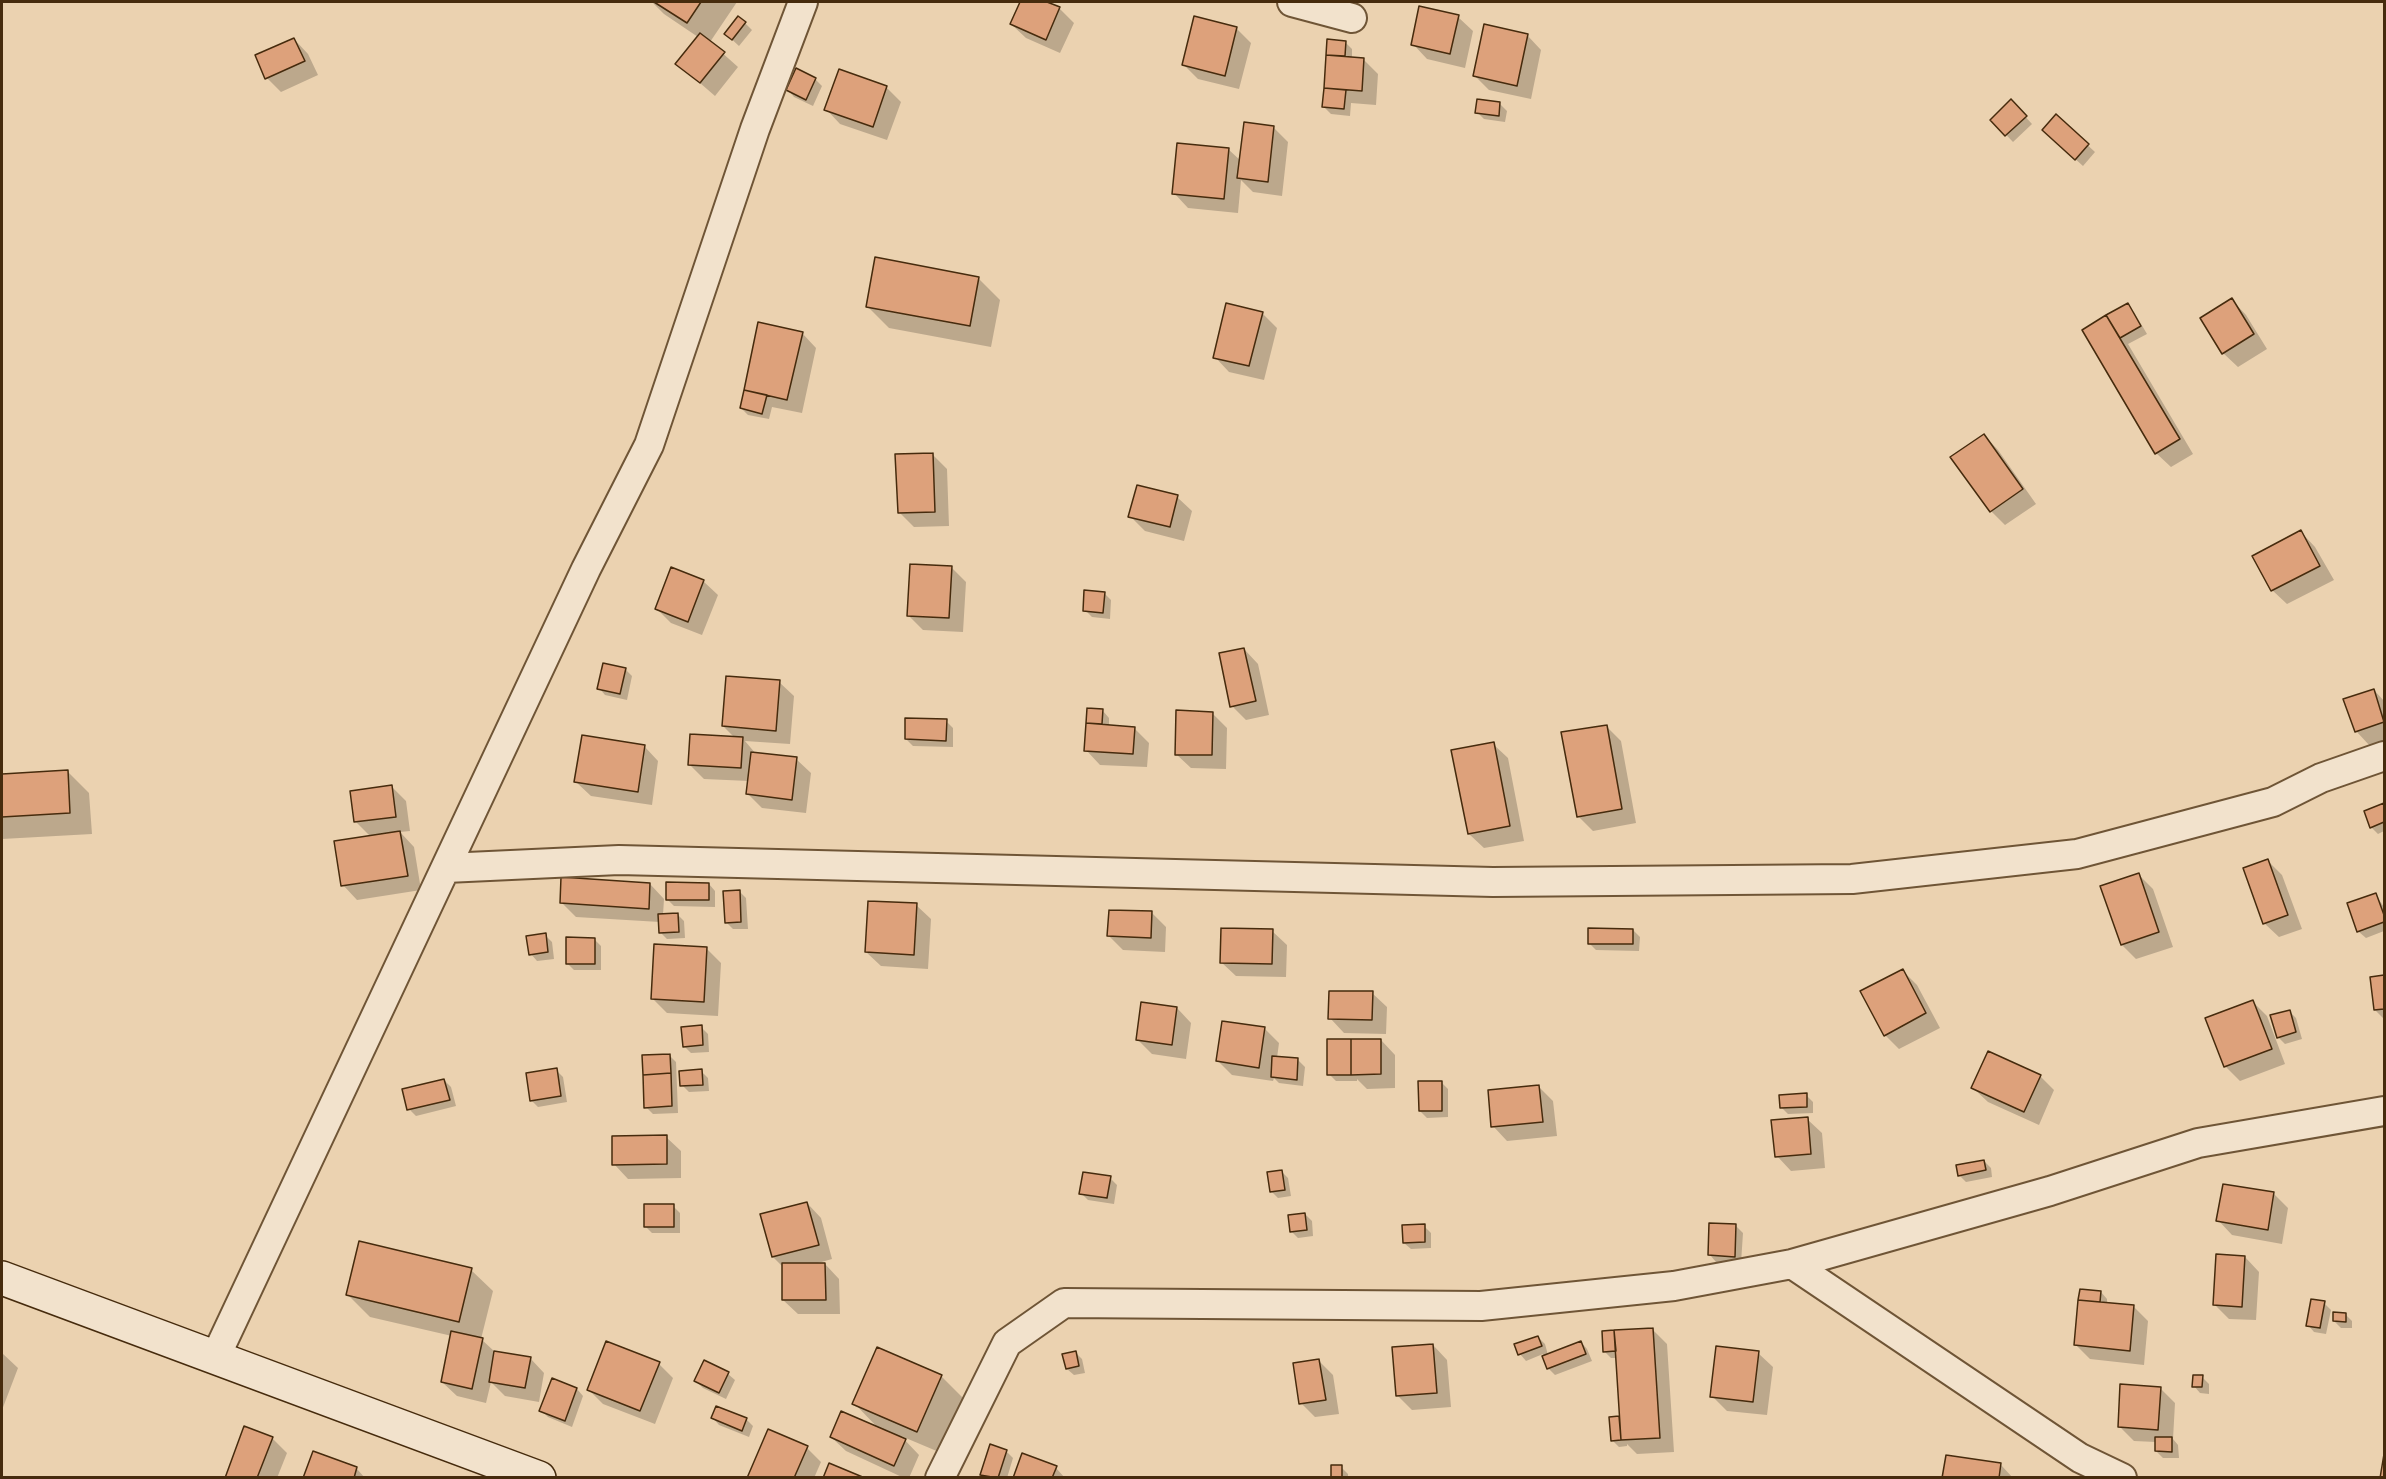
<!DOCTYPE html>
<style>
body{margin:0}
#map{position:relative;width:2386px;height:1479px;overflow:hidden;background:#ebd2b0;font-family:"IM FELL English",serif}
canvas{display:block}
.frame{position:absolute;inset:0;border:3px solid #462b0d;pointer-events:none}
</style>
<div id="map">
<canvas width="2386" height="1479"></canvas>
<div class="frame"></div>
</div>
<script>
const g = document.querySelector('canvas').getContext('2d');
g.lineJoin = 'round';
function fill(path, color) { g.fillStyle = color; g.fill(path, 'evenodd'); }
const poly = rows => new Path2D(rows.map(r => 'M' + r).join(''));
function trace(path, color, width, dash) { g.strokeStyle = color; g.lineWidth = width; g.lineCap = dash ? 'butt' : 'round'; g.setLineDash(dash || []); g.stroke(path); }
fill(poly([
 [652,2,737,2,710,42,738,67,715,96,677,63,698,37,664,14],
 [1021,2,1044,2,1059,8,1074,23,1060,53,1026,38,1011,24],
 [1458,17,1473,31,1465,68,1427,59,1413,44],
 [745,23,752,30,739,46,726,34],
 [1236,28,1251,43,1239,89,1198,79,1184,65],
 [1527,35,1541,50,1531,99,1489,90,1475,76],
 [294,39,308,54,318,75,281,92,267,78],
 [1329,41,1345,42,1352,49,1352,58,1363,59,1378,74,1376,105,1351,103,1350,116,1331,114,1324,107],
 [797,70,816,80,822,86,813,106,794,97,788,90],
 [886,87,901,102,887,140,840,124,826,109],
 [2011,101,2032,124,2013,142,1992,120],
 [1500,104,1507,111,1505,122,1484,119,1477,112],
 [2056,116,2095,152,2083,166,2051,137],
 [1273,127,1288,142,1282,196,1253,192,1241,180,1238,213,1188,208,1174,193,1228,149,1241,161],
 [978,278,1000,300,991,347,889,328,867,306],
 [2232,300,2246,315,2267,349,2238,367,2223,353],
 [2127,305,2134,312,2147,334,2128,344,2193,454,2171,467,2156,453,2084,330],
 [1262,313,1277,328,1264,380,1229,372,1215,357],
 [802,333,816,348,802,413,772,407,769,419,748,415,741,408],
 [1984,435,1998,450,2036,504,2005,525,1991,511],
 [932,454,947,469,949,526,914,527,899,512],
 [1177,497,1192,511,1184,541,1145,531,1130,516],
 [2301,532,2315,547,2334,580,2287,604,2272,590],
 [952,568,966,582,963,632,923,630,909,616],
 [703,581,718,595,702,635,671,623,657,609],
 [1104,593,1111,600,1110,619,1092,617,1085,610],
 [1244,649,1258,664,1269,715,1246,720,1232,706],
 [625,669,632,676,627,700,605,695,599,688],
 [779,682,794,696,790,744,745,741,756,754,796,759,811,773,806,813,762,808,747,793,749,781,704,779,689,764,735,738,723,726],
 [2374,690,2384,701,2384,741,2370,746,2356,731],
 [1088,710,1103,711,1109,718,1109,727,1134,728,1149,743,1147,767,1100,765,1086,750],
 [1212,713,1227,728,1226,769,1191,768,1176,754],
 [946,721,953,728,953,747,913,746,906,739],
 [1606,726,1621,741,1636,823,1593,831,1578,816],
 [1493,744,1508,758,1524,841,1484,848,1469,834],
 [644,746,658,761,652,805,591,796,576,782],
 [67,771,89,793,92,834,2,839,2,775],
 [392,787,406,801,410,831,400,832,414,847,421,890,357,900,343,885,371,837,355,821],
 [2384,805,2384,831,2378,834,2371,827,2366,812],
 [2268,861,2282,875,2302,929,2279,937,2264,923],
 [2139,875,2153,889,2173,947,2136,959,2122,945],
 [650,884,664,899,663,915,677,914,684,921,685,938,667,939,660,932,660,922,576,917,561,902],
 [709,884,715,891,715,907,674,906,667,899],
 [739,891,746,898,748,929,733,929,726,922],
 [2375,894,2384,907,2384,931,2366,938,2359,932,2349,904],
 [916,905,931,919,928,969,881,966,866,952],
 [1152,913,1166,927,1165,952,1123,950,1109,936],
 [1633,930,1640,937,1639,951,1596,950,1589,943],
 [1272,931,1287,945,1286,977,1236,976,1221,962],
 [545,935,552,942,554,959,537,961,531,954],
 [594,939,601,946,601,970,574,970,567,963],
 [706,948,721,963,718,1016,667,1013,652,998],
 [1903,971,1917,985,1940,1028,1899,1049,1885,1035],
 [2384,977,2384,1019,2375,1010,2372,978],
 [1372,993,1387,1007,1386,1034,1344,1033,1330,1018],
 [2252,1001,2267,1016,2285,1064,2240,1081,2225,1066],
 [1177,1008,1191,1023,1186,1059,1152,1054,1138,1040],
 [2289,1011,2296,1018,2302,1039,2285,1044,2278,1037],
 [701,1027,708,1034,709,1052,691,1053,684,1046],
 [1265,1029,1279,1043,1277,1058,1298,1060,1305,1067,1303,1086,1279,1083,1274,1078,1273,1081,1232,1075,1217,1060],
 [1381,1040,1395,1055,1395,1088,1367,1089,1357,1079,1357,1081,1336,1081,1329,1074],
 [669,1055,676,1062,678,1113,653,1114,646,1107],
 [556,1070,563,1077,567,1102,538,1107,531,1100],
 [701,1071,708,1078,709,1091,689,1092,682,1085],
 [2040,1076,2054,1090,2039,1125,1988,1102,1973,1088],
 [444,1080,451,1087,456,1106,416,1116,409,1109],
 [1441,1082,1448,1089,1448,1117,1427,1118,1420,1111],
 [1539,1087,1553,1101,1557,1136,1507,1141,1493,1126],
 [1806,1095,1813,1102,1813,1113,1788,1114,1781,1107],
 [1807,1119,1822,1133,1825,1168,1791,1171,1777,1156],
 [666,1137,681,1151,681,1178,628,1179,614,1164],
 [1984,1161,1991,1168,1992,1177,1966,1182,1959,1175],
 [1281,1171,1288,1178,1291,1196,1278,1198,1271,1191],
 [1110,1178,1117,1185,1114,1204,1088,1200,1081,1193],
 [2274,1194,2288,1208,2282,1244,2232,1235,2218,1220],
 [807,1203,821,1218,832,1259,818,1263,825,1264,839,1279,840,1314,798,1314,783,1300,783,1267,773,1257],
 [673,1206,680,1213,680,1233,652,1233,645,1226],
 [1305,1214,1312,1221,1313,1236,1298,1238,1291,1231],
 [1424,1226,1431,1233,1431,1248,1411,1249,1404,1243],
 [1736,1226,1743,1233,1741,1263,1716,1262,1710,1255],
 [2245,1257,2259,1272,2256,1320,2229,1319,2214,1304],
 [471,1270,493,1291,481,1339,495,1352,530,1358,544,1373,539,1402,505,1396,491,1382,486,1403,457,1396,442,1382,452,1336,370,1317,348,1295],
 [2101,1292,2107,1299,2107,1304,2134,1307,2148,1321,2144,1365,2090,1359,2075,1344],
 [2324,1303,2331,1310,2326,1334,2314,1332,2308,1325],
 [2346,1315,2352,1321,2352,1328,2341,1328,2334,1321],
 [1652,1329,1667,1344,1674,1452,1637,1454,1627,1444,1627,1446,1619,1447,1612,1440,1619,1417,1621,1420,1617,1358,1611,1358,1604,1351],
 [1538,1337,1545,1344,1548,1355,1581,1342,1587,1349,1592,1361,1555,1375,1548,1368,1543,1354,1526,1361,1520,1354],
 [1433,1345,1447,1360,1451,1407,1412,1410,1398,1396],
 [1075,1352,1082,1359,1085,1373,1074,1375,1067,1369],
 [2,1353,18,1368,2,1410],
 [1758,1353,1773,1367,1767,1415,1727,1411,1712,1396],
 [1319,1361,1333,1375,1339,1414,1315,1417,1301,1403],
 [659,1364,673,1378,655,1424,603,1404,589,1390],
 [728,1374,735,1380,726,1399,703,1388,696,1381],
 [941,1376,963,1398,939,1452,901,1436,919,1455,909,1478,904,1478,846,1451,831,1437,879,1429,854,1403],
 [2202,1377,2209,1384,2209,1394,2200,1393,2194,1386],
 [553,1380,577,1389,583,1396,572,1427,548,1417,541,1410],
 [2160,1388,2175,1403,2173,1439,2178,1445,2179,1458,2163,1458,2156,1451,2156,1442,2134,1441,2119,1426],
 [713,1418,746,1419,753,1426,749,1437,719,1425],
 [272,1438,287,1453,277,1478,226,1478],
 [807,1448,821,1462,814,1478,748,1478],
 [1006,1451,1013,1458,1007,1478,984,1478,982,1475],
 [314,1453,357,1469,365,1478,305,1478],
 [2001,1465,2013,1478,1944,1478],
 [1341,1467,1348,1474,1348,1478,1333,1478],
 [1056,1468,1065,1478,1015,1478]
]), '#0003');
const building = poly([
 [654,2,701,2,687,23,654,2],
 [1020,2,1047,2,1060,7,1046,40,1010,24,1020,2],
 [1419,6,1459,15,1450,54,1411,45,1419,6],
 [738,16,746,22,732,40,724,34,738,16],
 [1194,16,1237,27,1225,76,1182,65,1194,16],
 [1484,24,1528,34,1517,86,1473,76,1484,24],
 [700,33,725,52,700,83,675,64,700,33],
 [294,38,305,61,265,79,255,55,294,38],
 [1327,39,1346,41,1345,56,1326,55,1327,39],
 [1326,55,1364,58,1362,91,1324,88,1326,55],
 [796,68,816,78,806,100,786,90,796,68],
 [839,69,887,86,873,127,824,110,839,69],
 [1324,88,1346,90,1344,109,1322,107,1324,88],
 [1477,99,1500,102,1499,116,1475,113,1477,99],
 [2011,99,2027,116,2005,136,1990,120,2011,99],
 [2056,114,2089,144,2075,160,2042,130,2056,114],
 [1244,122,1274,126,1268,182,1237,178,1244,122],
 [1177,143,1229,148,1224,199,1172,194,1177,143],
 [875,257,979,277,970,326,866,307,875,257],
 [2232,298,2254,334,2222,354,2200,318,2232,298],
 [1226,303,1263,312,1249,366,1213,358,1226,303],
 [2128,303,2141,326,2120,338,2106,315,2128,303],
 [2106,315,2180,439,2155,454,2082,330,2106,315],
 [758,322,803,332,787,400,744,390,758,322],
 [744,390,767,395,762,414,740,408,744,390],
 [1984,434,2023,489,1990,512,1950,457,1984,434],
 [933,453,935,512,898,513,895,454,933,453],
 [1137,485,1178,495,1170,527,1128,517,1137,485],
 [2301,530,2320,566,2271,591,2252,556,2301,530],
 [910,564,952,566,949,618,907,616,910,564],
 [671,567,704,580,688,622,655,609,671,567],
 [1084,590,1105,592,1103,613,1083,611,1084,590],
 [1244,648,1256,701,1230,707,1219,653,1244,648],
 [603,663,626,668,620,694,597,689,603,663],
 [726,676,780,680,776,731,722,726,726,676],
 [2374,689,2384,722,2355,732,2343,699,2374,689],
 [1087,708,1103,709,1102,724,1086,723,1087,708],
 [1176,710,1213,712,1212,755,1175,755,1176,710],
 [905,718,947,719,946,741,905,739,905,718],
 [1086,723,1135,727,1133,754,1084,751,1086,723],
 [1607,725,1622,809,1577,817,1561,732,1607,725],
 [690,734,743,737,741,768,688,765,690,734],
 [582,735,645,745,638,792,574,782,582,735],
 [1494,742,1510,826,1468,834,1451,750,1494,742],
 [751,752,797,757,792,800,746,794,751,752],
 [68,770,70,813,2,817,2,774,68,770],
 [392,785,396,817,354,822,350,791,392,785],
 [2384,803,2384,822,2370,828,2364,811,2384,803],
 [400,831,408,876,341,886,334,841,400,831],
 [2268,859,2288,915,2263,924,2243,868,2268,859],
 [2139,873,2159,932,2121,945,2100,886,2139,873],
 [561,877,650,883,649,909,560,903,561,877],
 [666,882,709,883,709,900,666,900,666,882],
 [740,890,741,922,725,923,723,891,740,890],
 [2376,893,2384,915,2384,922,2357,932,2347,903,2376,893],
 [868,901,917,903,914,955,865,952,868,901],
 [1109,910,1152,911,1151,938,1107,936,1109,910],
 [678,913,679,932,659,933,658,914,678,913],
 [1221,928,1273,929,1272,964,1220,963,1221,928],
 [1588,928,1633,929,1633,944,1588,944,1588,928],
 [546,933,548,952,529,955,526,936,546,933],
 [566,937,595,938,595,964,566,964,566,937],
 [654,944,707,947,704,1002,651,999,654,944],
 [1903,969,1926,1013,1884,1036,1860,991,1903,969],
 [2384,975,2384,1009,2374,1010,2370,977,2384,975],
 [1329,991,1373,991,1372,1020,1328,1019,1329,991],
 [2253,1000,2272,1049,2224,1067,2205,1018,2253,1000],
 [1141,1002,1177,1007,1172,1045,1136,1040,1141,1002],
 [2290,1010,2296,1032,2277,1038,2270,1015,2290,1010],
 [1222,1021,1265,1027,1259,1068,1216,1061,1222,1021],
 [702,1025,703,1045,683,1047,681,1027,702,1025],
 [1327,1039,1351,1039,1351,1075,1327,1075,1327,1039],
 [1351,1039,1381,1039,1381,1074,1351,1075,1351,1039],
 [1988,1051,2041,1075,2024,1112,1971,1088,1988,1051],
 [670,1054,671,1073,643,1075,642,1055,670,1054],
 [1272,1056,1298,1058,1297,1080,1271,1077,1272,1056],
 [557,1068,561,1096,530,1101,526,1073,557,1068],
 [702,1069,703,1085,680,1086,679,1071,702,1069],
 [671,1073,672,1106,644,1108,643,1075,671,1073],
 [444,1079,450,1100,407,1110,402,1089,444,1079],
 [1418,1081,1442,1081,1442,1111,1419,1111,1418,1081],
 [1539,1085,1543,1122,1491,1127,1488,1090,1539,1085],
 [1807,1093,1807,1107,1780,1108,1779,1095,1807,1093],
 [1808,1117,1811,1154,1775,1157,1771,1120,1808,1117],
 [667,1135,667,1164,612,1165,612,1136,667,1135],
 [1984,1160,1986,1170,1958,1176,1956,1165,1984,1160],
 [1282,1170,1285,1190,1270,1192,1267,1172,1282,1170],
 [1083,1172,1111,1176,1107,1198,1079,1194,1083,1172],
 [2223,1184,2274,1192,2268,1230,2216,1221,2223,1184],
 [807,1202,819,1245,772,1257,760,1214,807,1202],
 [644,1204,674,1204,674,1227,644,1227,644,1204],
 [1305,1213,1307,1230,1290,1232,1288,1215,1305,1213],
 [1709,1223,1736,1224,1735,1257,1708,1255,1709,1223],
 [1425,1224,1425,1242,1403,1243,1402,1225,1425,1224],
 [359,1241,472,1268,459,1322,346,1295,359,1241],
 [2216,1254,2245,1256,2242,1307,2213,1305,2216,1254],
 [782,1263,825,1263,826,1300,782,1300,782,1263],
 [2080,1289,2101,1291,2100,1302,2078,1300,2080,1289],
 [2311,1299,2325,1301,2320,1328,2306,1326,2311,1299],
 [2078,1300,2134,1305,2130,1351,2074,1345,2078,1300],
 [2333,1312,2346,1313,2346,1322,2333,1321,2333,1312],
 [1653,1328,1660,1438,1621,1440,1614,1330,1653,1328],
 [1614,1330,1616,1351,1603,1352,1602,1331,1614,1330],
 [451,1331,483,1338,472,1389,441,1382,451,1331],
 [1538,1336,1542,1346,1518,1355,1514,1344,1538,1336],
 [606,1341,660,1362,640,1411,587,1390,606,1341],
 [1581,1341,1586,1354,1547,1369,1542,1356,1581,1341],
 [1433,1344,1437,1393,1396,1396,1392,1347,1433,1344],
 [1716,1346,1759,1351,1753,1402,1710,1397,1716,1346],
 [877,1347,942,1375,917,1432,852,1404,877,1347],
 [494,1351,531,1357,525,1388,489,1382,494,1351],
 [1076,1351,1079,1366,1066,1369,1062,1354,1076,1351],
 [1319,1359,1326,1400,1299,1404,1293,1363,1319,1359],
 [704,1360,729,1372,719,1393,694,1381,704,1360],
 [2193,1375,2203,1375,2202,1387,2192,1387,2193,1375],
 [552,1378,577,1388,565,1421,539,1411,552,1378],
 [2120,1384,2161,1387,2158,1430,2118,1427,2120,1384],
 [716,1406,747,1418,742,1431,711,1418,716,1406],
 [841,1411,906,1439,894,1466,830,1437,841,1411],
 [1619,1416,1621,1440,1611,1441,1609,1417,1619,1416],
 [244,1426,273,1437,257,1478,225,1478,244,1426],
 [768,1429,808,1446,794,1478,747,1478,768,1429],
 [2155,1437,2172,1437,2172,1452,2155,1451,2155,1437],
 [990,1444,1007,1450,998,1478,980,1475,990,1444],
 [313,1451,357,1467,354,1478,303,1478,313,1451],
 [1022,1453,1057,1466,1052,1478,1013,1478,1022,1453],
 [2384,1454,2384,1478,2380,1478,2384,1454],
 [1946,1455,2001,1463,1999,1478,1942,1478,1946,1455],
 [829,1463,865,1478,823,1478,829,1463],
 [1331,1465,1342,1465,1342,1478,1331,1478,1331,1465]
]);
fill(building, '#dda17b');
trace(building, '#462b0d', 1.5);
const street = poly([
 [1292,2,1352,18],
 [446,868,619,860,1493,882,1852,879,2077,854,2273,802,2321,778,2384,756],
 [1792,1264,2080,1458,2122,1478],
 [215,1358,586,569,649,445,755,129,803,2],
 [940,1478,1007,1343,1064,1303,1481,1306,1674,1286,1792,1264,2050,1191,2198,1143,2384,1111]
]);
const secondary = poly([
 [2,1278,539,1478]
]);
trace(street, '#6f5536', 32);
trace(secondary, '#462b0d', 36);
trace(street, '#f2e2cc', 28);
trace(secondary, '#f2e2cc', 33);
</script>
